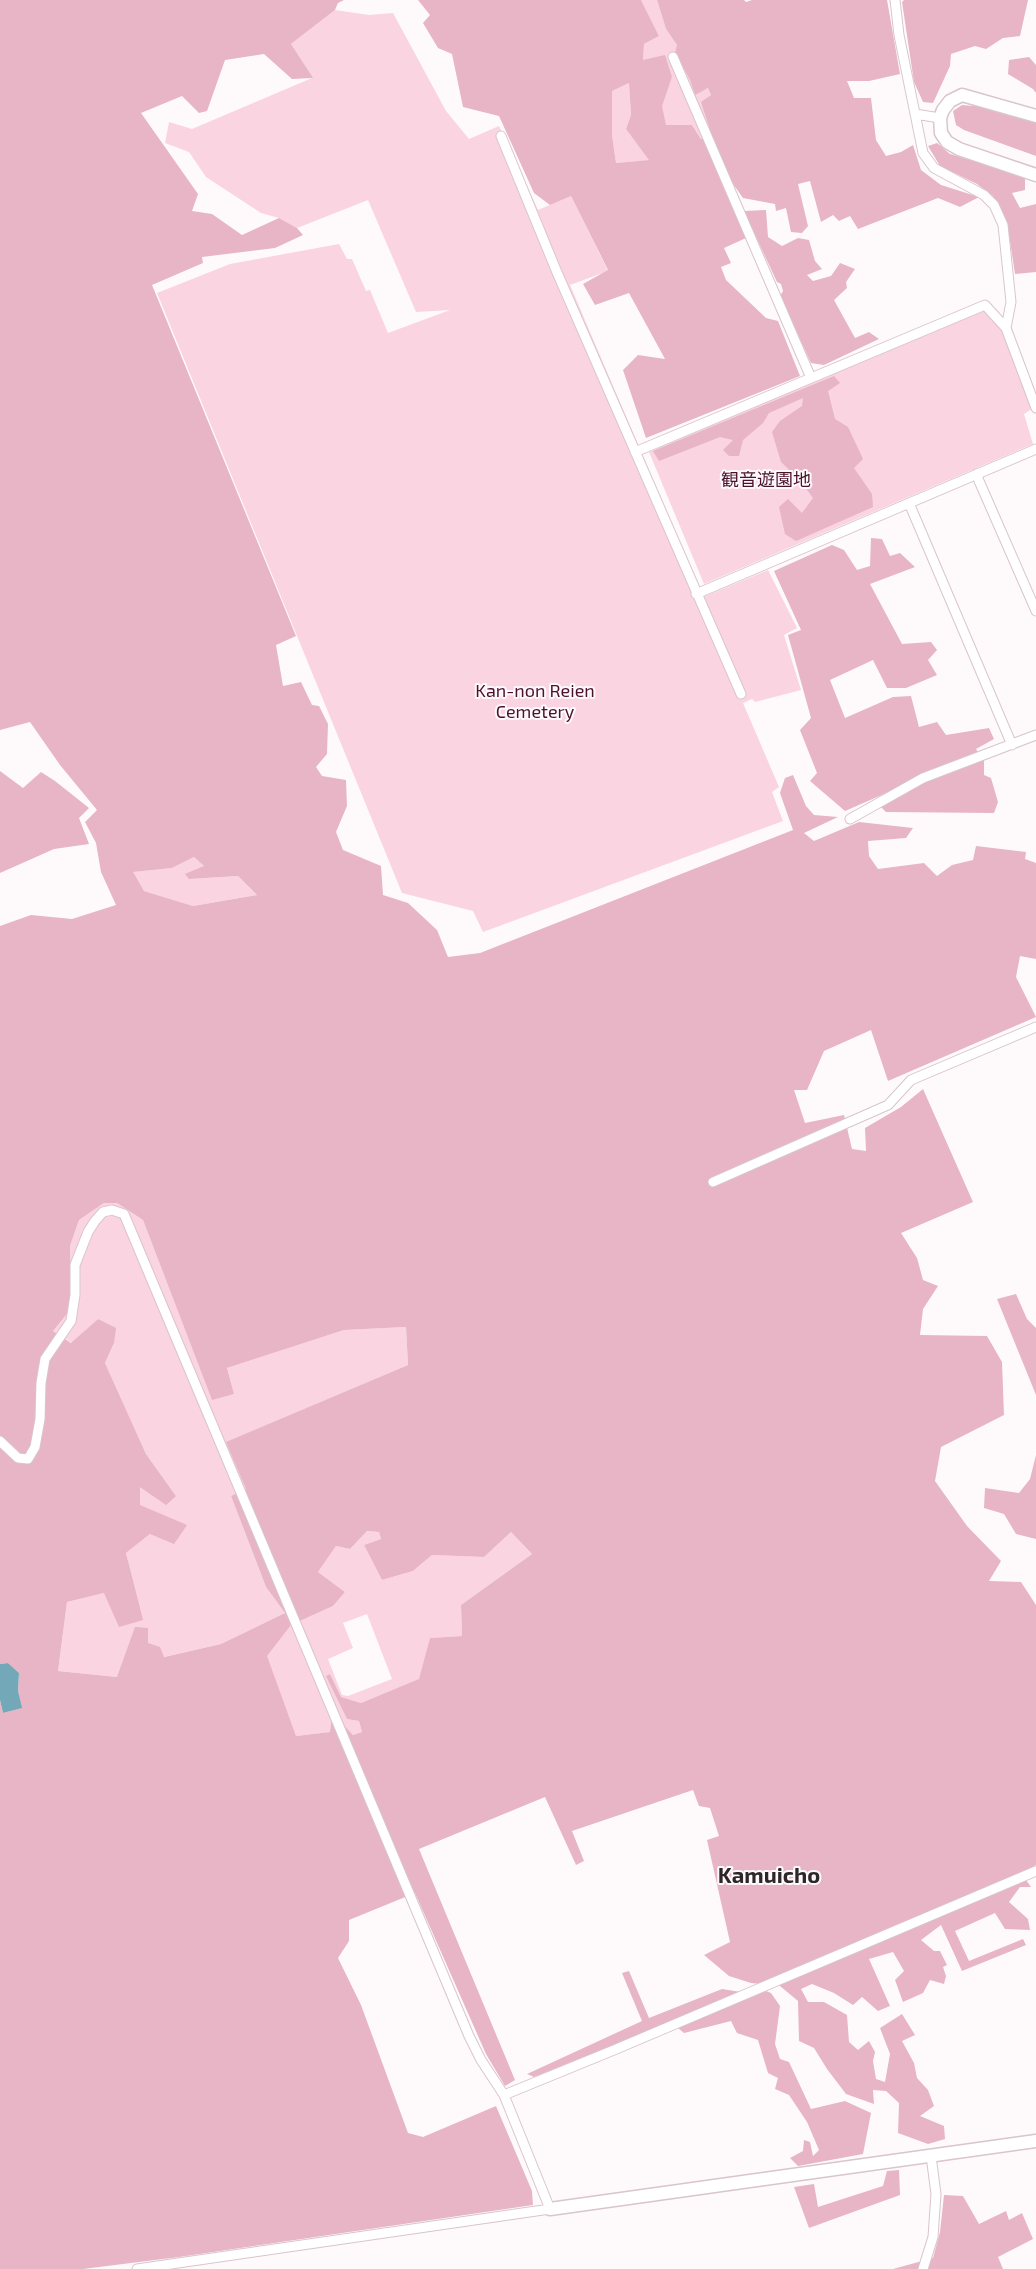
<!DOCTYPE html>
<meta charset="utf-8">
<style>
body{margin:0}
canvas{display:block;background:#fefafb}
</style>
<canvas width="1036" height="2269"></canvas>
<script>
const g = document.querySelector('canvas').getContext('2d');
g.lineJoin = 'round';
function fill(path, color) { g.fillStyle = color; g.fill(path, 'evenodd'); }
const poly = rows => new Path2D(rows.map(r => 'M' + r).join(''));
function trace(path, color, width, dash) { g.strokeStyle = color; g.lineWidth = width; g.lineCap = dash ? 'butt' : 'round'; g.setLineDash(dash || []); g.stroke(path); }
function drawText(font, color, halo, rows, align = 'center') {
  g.font = font + ' "Exo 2","Noto Sans JP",sans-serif'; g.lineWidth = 4; g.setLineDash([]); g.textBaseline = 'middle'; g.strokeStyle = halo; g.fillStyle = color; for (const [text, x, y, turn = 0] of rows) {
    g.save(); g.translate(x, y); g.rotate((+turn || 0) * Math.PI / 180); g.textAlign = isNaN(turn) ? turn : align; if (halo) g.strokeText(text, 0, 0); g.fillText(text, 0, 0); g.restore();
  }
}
fill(poly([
 [641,0,657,0,666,29,677,45,680,63,690,80,695,94,708,88,711,95,702,102,711,133,701,139,692,125,666,125,661,106,672,77,643,60,644,44,659,36],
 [335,10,369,15,393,13,446,111,469,139,499,126,538,210,571,196,608,271,570,285,703,597,768,570,797,628,784,635,801,690,755,702,752,699,743,703,779,787,772,792,783,821,483,932,473,911,402,893,157,293,230,264,339,244,347,259,352,259,366,291,370,290,388,333,450,310,416,312,368,200,297,228,279,218,261,213,206,177,189,152,165,143,169,122,192,129,312,78,291,44],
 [629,83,631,115,626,129,650,160,616,163,612,135,612,91],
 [984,309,1003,331,1032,409,1024,414,1033,444,704,584,649,452],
 [194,857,204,866,189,879,238,876,257,895,193,906,144,891,132,872,172,868],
 [104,1203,117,1203,143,1220,212,1399,234,1394,227,1368,344,1330,406,1327,408,1365,227,1442,246,1489,231,1496,266,1587,285,1613,221,1644,163,1657,117,1677,58,1671,67,1602,104,1593,142,1620,126,1553,150,1534,140,1505,140,1486,176,1496,146,1454,105,1363,114,1343,98,1319,72,1343,53,1331,71,1309,70,1246,79,1220],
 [367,1531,379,1532,381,1539,364,1545,382,1580,413,1571,432,1555,484,1557,511,1532,532,1554,461,1605,462,1636,430,1638,420,1679,361,1703,341,1697,330,1674,327,1676,347,1719,359,1721,362,1732,353,1735,338,1719,331,1722,330,1732,296,1736,266,1656,291,1625,333,1606,345,1592,318,1572,336,1546,350,1549],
 [367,1614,392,1679,348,1696,342,1695,328,1659,353,1648,343,1623]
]), '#fad4e0');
fill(poly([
 [0,0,344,0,338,3,335,10,291,44,313,78,292,79,264,54,225,60,207,111,199,113,182,96,141,113,198,194,192,211,212,214,242,235,279,218,297,228,303,235,275,248,202,257,203,263,152,285,296,636,276,645,283,686,301,682,312,705,319,706,328,724,327,754,316,767,322,776,346,780,347,806,336,832,343,850,381,866,383,895,408,903,437,930,448,957,480,953,793,830,780,793,785,778,793,775,806,806,814,815,838,817,804,833,814,841,859,822,913,828,906,838,868,841,869,856,878,869,924,863,937,876,952,865,973,860,976,846,1026,852,1025,859,1036,863,1036,959,1020,956,1016,977,1036,1017,888,1081,871,1030,824,1051,807,1090,794,1090,805,1123,844,1115,852,1149,866,1151,865,1128,901,1107,923,1089,973,1202,901,1233,917,1258,923,1280,938,1286,923,1309,920,1335,987,1336,1002,1362,1004,1415,941,1447,935,1481,967,1526,1001,1561,989,1581,1021,1582,1036,1605,1036,1865,1021,1873,1031,1887,1020,1887,1009,1902,1028,1919,1030,1930,1005,1929,995,1913,955,1931,969,1961,1023,1939,1026,1945,962,1971,941,1925,921,1940,934,1951,940,1951,947,1965,943,1967,946,1976,944,1984,930,1980,923,1993,903,2002,895,1980,904,1971,893,1952,869,1959,890,2006,878,2011,862,1997,853,2005,834,1993,812,1984,801,1989,808,2002,824,2002,847,2015,849,2042,858,2050,869,2041,875,2052,873,2061,876,2079,885,2082,890,2054,880,2028,902,2014,915,2035,902,2041,914,2063,917,2078,928,2090,934,2106,920,2116,944,2126,945,2139,928,2144,898,2133,899,2103,886,2091,873,2090,874,2104,846,2094,827,2069,814,2048,799,2041,798,2001,780,1986,751,1983,729,1976,704,1955,730,1942,707,1840,719,1836,710,1808,699,1806,693,1790,572,1831,584,1861,576,1865,545,1797,419,1849,515,2080,505,2086,486,2054,415,1893,349,1920,349,1941,338,1958,361,2005,408,2133,423,2137,496,2106,532,2191,533,2205,179,2257,83,2269,0,2269,0,1700,3,1713,21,1708,18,1691,19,1673,8,1663,0,1664,0,926,31,915,72,919,116,905,101,872,96,843,85,822,97,810,60,765,30,722,0,730],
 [194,857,204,866,185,874,189,879,238,876,257,895,193,906,144,891,133,872,172,868],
 [104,1203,117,1203,143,1220,212,1400,234,1394,227,1368,344,1330,406,1327,408,1365,226,1442,246,1489,231,1496,266,1587,285,1613,221,1644,164,1657,160,1647,148,1643,148,1628,135,1627,117,1677,58,1671,67,1602,104,1593,119,1627,143,1620,126,1553,150,1534,174,1544,187,1525,140,1505,140,1487,166,1505,176,1496,146,1454,105,1363,114,1343,116,1328,98,1319,71,1343,53,1331,71,1309,70,1246,79,1220],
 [367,1531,379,1532,381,1539,364,1545,382,1580,413,1571,432,1555,484,1557,511,1532,532,1554,461,1605,462,1636,430,1638,419,1679,361,1703,341,1697,330,1674,326,1676,347,1719,359,1721,362,1732,353,1735,338,1719,331,1722,330,1732,296,1736,267,1656,291,1625,333,1606,345,1592,318,1572,336,1546,350,1549],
 [418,0,641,0,659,36,644,44,643,60,665,55,672,77,662,106,666,125,692,125,701,139,711,133,701,102,711,95,708,88,695,95,690,80,675,53,677,45,666,29,657,0,744,0,746,2,752,0,887,0,900,74,869,81,847,81,854,98,871,98,876,140,886,156,901,152,913,145,921,170,941,185,979,197,960,207,938,198,858,229,850,216,839,221,833,215,821,222,810,181,798,184,808,226,802,233,791,232,786,208,776,211,775,204,743,198,731,181,723,182,746,238,724,248,731,263,721,267,726,280,766,318,778,321,800,376,646,438,623,370,638,355,665,359,629,293,595,305,583,284,608,270,571,196,550,205,534,193,499,116,463,107,452,54,438,48,423,23,430,15],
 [629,83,631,115,626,129,649,160,616,163,612,135,612,91],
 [904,0,1028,0,1020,36,1003,38,986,49,975,46,951,54,950,66,933,103,923,102,914,82,902,2],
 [1029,57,1036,65,1036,93,1033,89,1008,74,1009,60],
 [962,105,985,107,1036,121,1036,156,964,130,956,125,953,111],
 [937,143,950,154,1025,176,1025,190,1012,193,1020,208,1036,204,1036,272,1015,274,1008,228,993,196,977,184,940,166,928,146],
 [766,210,768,237,782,246,798,238,809,240,815,261,822,269,807,275,813,281,831,276,840,263,855,269,846,282,847,288,834,300,855,338,869,332,879,339,824,365,811,363,780,296,783,291,781,284,777,282,744,211],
 [834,376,840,383,828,391,835,419,848,427,863,459,854,468,872,494,873,507,796,541,785,534,779,507,788,499,802,513,813,498,800,480,781,462,772,432,780,421,802,406,803,398,769,413,763,423,743,440,739,456,729,456,723,450,733,440,720,437,659,461,653,451],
 [871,538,882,539,890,556,900,553,915,567,870,584,902,644,931,642,937,650,928,660,937,675,906,688,887,688,873,660,830,680,845,718,893,697,911,696,919,727,937,722,946,735,989,728,994,739,976,749,984,761,984,775,991,778,998,802,994,813,886,812,881,807,900,787,845,811,810,781,817,773,800,730,811,718,788,635,801,630,774,571,832,545,844,550,857,570,870,566],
 [0,771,23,788,41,772,55,781,89,808,79,818,89,844,54,849,0,873],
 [1016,1294,1027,1319,1036,1328,1036,1395,997,1299],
 [1036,1455,1036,1539,1016,1534,1004,1514,984,1508,985,1488,1019,1493,1030,1479],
 [629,1971,649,2018,722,1989,741,1992,756,1987,771,1993,780,2006,775,2044,780,2059,789,2062,811,2109,845,2101,871,2113,863,2154,798,2166,790,2158,803,2151,804,2140,810,2142,813,2156,819,2150,807,2122,789,2095,775,2089,778,2078,768,2073,758,2040,737,2033,731,2021,684,2033,671,2022,534,2077,527,2074,642,2021,622,1973],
 [899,2170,900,2195,809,2228,794,2187,814,2184,818,2207,883,2186,887,2171],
 [944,2195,963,2196,979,2224,1006,2211,1009,2220,1022,2213,1033,2239,998,2257,1003,2269,893,2269,933,2258,940,2232]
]), '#e7b5c5');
fill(poly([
 [8,1663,19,1673,18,1691,22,1708,3,1713,0,1700,0,1664]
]), '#72a8b7');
const street = poly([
 [895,0,899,35,923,153,934,168,984,195,994,205,1003,225,1011,302,1006,328],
 [673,57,811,378],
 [915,114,940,118],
 [501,136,556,270,741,694],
 [635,452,985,305,1006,328,1036,408],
 [976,474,1036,611],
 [909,503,1012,745],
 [696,594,1036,449],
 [850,819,923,778,1036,735],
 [713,1182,888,1105,911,1080,1036,1027],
 [0,1441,18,1458,28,1459,35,1447,40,1419,41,1383,45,1359,71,1321,75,1295,75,1265,88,1232,95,1221,103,1212,112,1210,124,1214,469,2036,481,2060,504,2095,550,2209,137,2269],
 [504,2095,614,2050,1036,1871],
 [923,2269,933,2237,936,2194,931,2156]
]);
const secondary = poly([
 [1036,116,962,95,950,101,943,110,940,118,941,133,947,142,959,149,1036,175],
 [550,2209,1036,2141]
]);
trace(street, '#d9c5cb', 11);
trace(secondary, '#d9c5cb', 15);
trace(street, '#fff', 9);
trace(secondary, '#fff', 12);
drawText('18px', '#4c122c', '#fefafb', [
 ["観音遊園地",766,480],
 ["Kan-non Reien",535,691],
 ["Cemetery",535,712]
]);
drawText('bold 22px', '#2e2729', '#fefafb', [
 ["Kamuicho",769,1876]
]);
</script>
